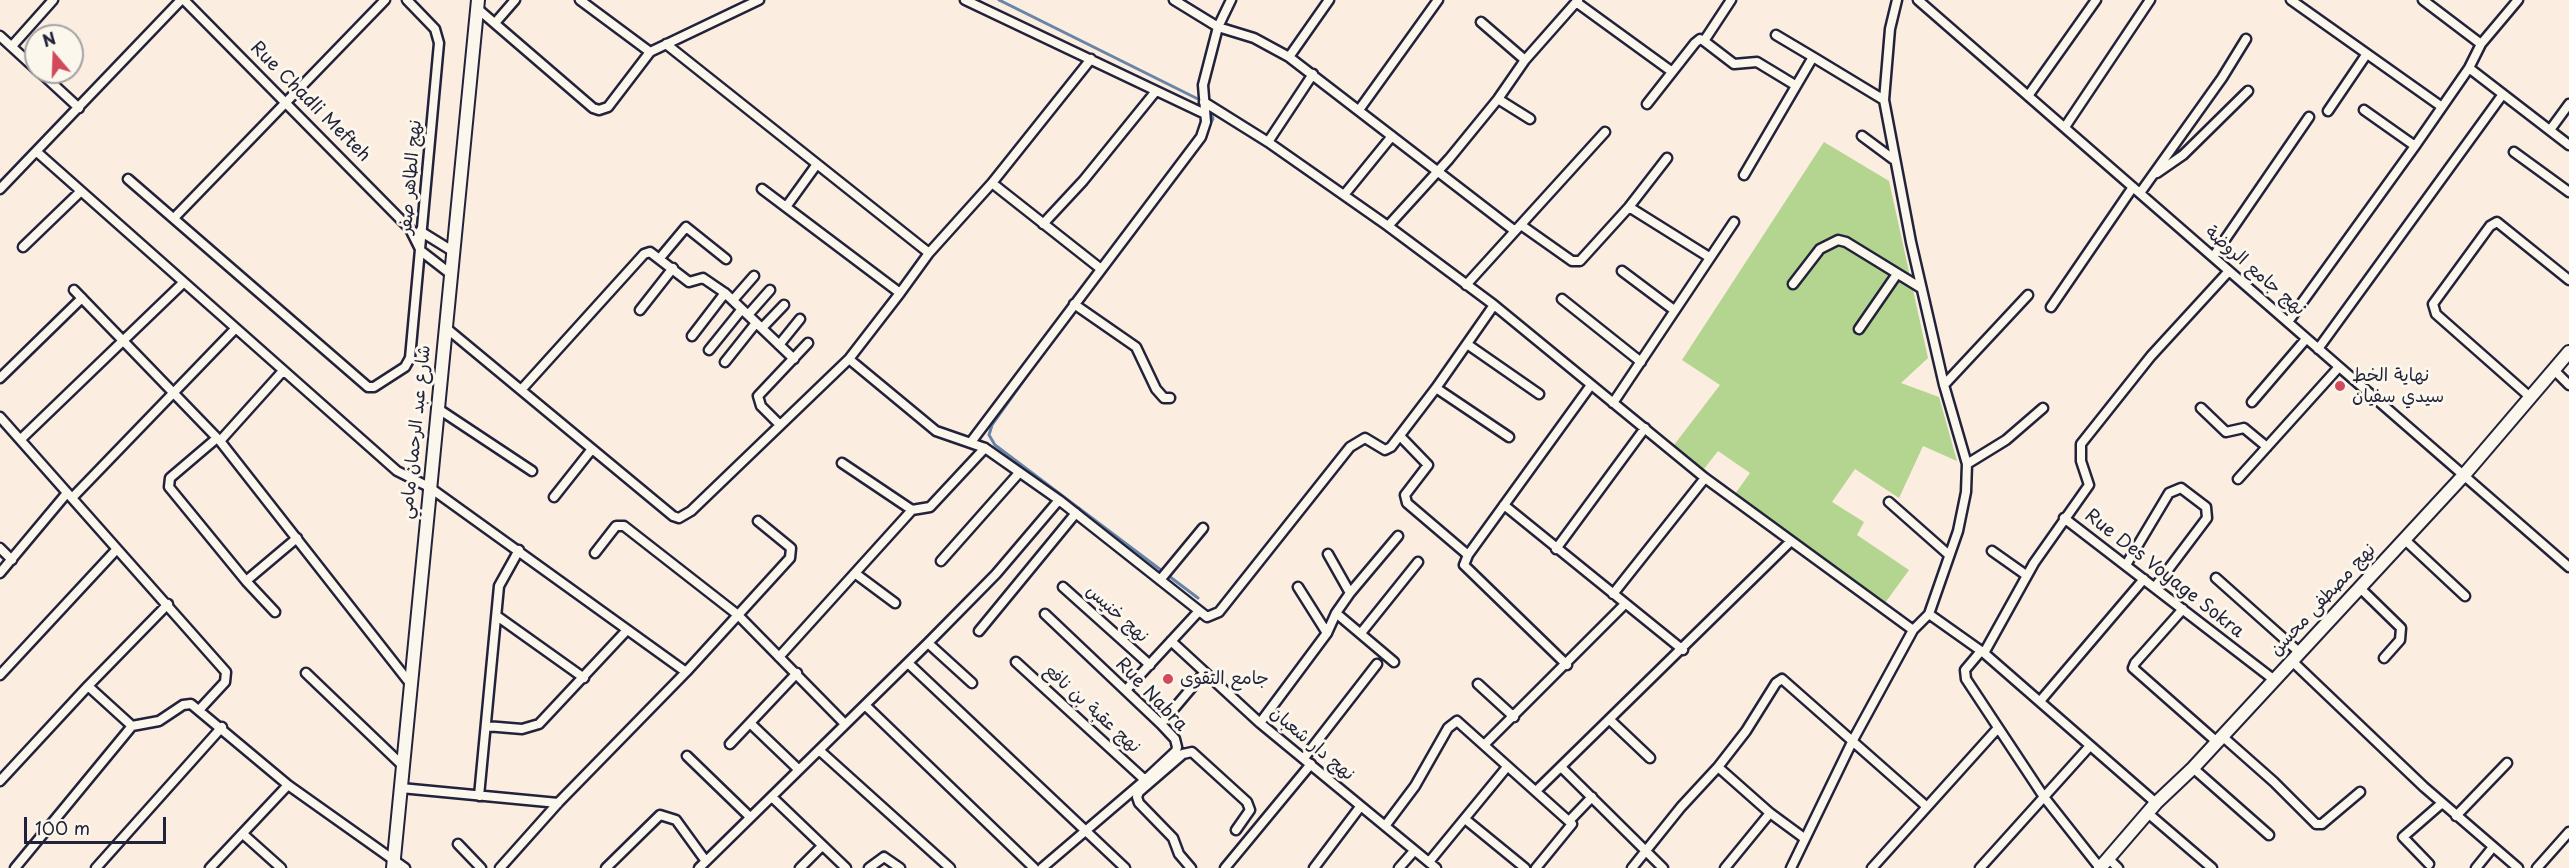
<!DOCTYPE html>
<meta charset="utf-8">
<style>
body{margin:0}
#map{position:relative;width:2569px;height:868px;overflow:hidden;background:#fbeddf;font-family:"Playpen Sans",sans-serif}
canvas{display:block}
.north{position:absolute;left:24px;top:24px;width:60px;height:60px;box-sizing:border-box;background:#fbf7ec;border:2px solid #a4a2a5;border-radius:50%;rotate:341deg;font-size:16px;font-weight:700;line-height:24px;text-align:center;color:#22223b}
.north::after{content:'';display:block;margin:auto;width:21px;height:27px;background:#d1495b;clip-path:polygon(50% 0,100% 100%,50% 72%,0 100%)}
.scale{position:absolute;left:24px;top:817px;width:142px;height:27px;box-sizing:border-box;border:3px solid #22223b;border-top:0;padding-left:8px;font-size:18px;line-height:21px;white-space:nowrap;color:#22223b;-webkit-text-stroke:4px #fbf7ec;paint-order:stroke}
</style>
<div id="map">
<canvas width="2569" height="868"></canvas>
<div class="north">N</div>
<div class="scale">100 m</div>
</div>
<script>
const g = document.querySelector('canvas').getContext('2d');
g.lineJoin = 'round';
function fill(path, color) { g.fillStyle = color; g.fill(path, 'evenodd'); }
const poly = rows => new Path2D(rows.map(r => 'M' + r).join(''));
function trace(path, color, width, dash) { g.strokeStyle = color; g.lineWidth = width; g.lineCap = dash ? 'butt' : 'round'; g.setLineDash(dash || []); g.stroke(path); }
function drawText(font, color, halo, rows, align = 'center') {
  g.font = font + ' "Playpen Sans","Playpen Sans Arabic",sans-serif'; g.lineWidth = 6; g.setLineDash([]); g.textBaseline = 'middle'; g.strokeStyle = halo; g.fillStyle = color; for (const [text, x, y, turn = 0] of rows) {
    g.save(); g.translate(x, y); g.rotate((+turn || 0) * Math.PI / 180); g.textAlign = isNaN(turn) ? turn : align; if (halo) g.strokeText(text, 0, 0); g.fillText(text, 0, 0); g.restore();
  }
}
fill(poly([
 [1824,142,1889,181,1928,358,1901,383,1939,397,1957,461,1923,446,1899,498,1855,469,1832,502,1864,522,1857,535,1909,570,1885,603,1735,494,1750,473,1718,451,1704,469,1674,445,1720,385,1682,360]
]), '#b3d58f');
trace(poly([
 [999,0,1202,101],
 [1209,125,1213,119,1210,109],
 [1057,334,992,425,989,435,995,445,1198,598]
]), '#6785a9', 3);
const street = poly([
 [184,0,410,229,421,251,452,275],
 [580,0,650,52],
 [965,0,1205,114],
 [1174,0,1218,27,1254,38,1289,57,1515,231],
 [1918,0,2569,567],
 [2291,0,2442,107],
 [2423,0,2481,44],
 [1576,2,1671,71],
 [478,9,593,108,599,110,608,107,650,52,759,0],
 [1481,22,1525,60],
 [495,23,515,0],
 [1776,35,1813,57],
 [0,36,36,69],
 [1704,41,1734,64,1757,62,1795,85],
 [666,44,929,253],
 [12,46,53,0],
 [1289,57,1329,0],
 [2469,68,2569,145],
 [40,72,79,108],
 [2028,96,2096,0],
 [1498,99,1530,119],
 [1204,102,1268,142,1388,226,1494,305,1705,478,1913,630],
 [1647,104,1695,43,1700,39,1704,41,1731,0],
 [1359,110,1438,0],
 [2364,110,2415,146],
 [2328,111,2366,55],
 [2065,127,2150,0],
 [2550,130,2569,104],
 [1862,136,1893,159],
 [1268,142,1313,74],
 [37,152,397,471,429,487,686,672],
 [2514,152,2569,192],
 [2157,173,2183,155,2248,91],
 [1744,175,1813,57,1884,100],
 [128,179,368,387,374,387,405,367,410,358,439,43,435,29,407,0],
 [992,183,1091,59],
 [0,189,181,0],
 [762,189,900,293,849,359],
 [2140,193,2222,78,2246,39],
 [1344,195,1392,136],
 [786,207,817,164],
 [1629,207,1709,257],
 [174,218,385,0],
 [1043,224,1083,181,1156,91],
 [1521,225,1572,261,1580,261,1629,207,1667,158],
 [1388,226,1449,159,1498,99,1525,60,1578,0],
 [420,231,454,252],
 [23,247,80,192],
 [2213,257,2309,117],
 [660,258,686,227,726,259],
 [1622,271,1674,310],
 [1793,284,1820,249,1838,240,1846,242,1921,288],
 [1466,285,1605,132],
 [74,290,220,441,409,682],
 [900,293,929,253,992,183,1101,269],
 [1562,299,1641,362],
 [733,300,754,276],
 [1074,304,1136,347,1156,389,1164,398,1170,398],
 [2051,307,2133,187],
 [640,310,673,268],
 [748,315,770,290],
 [2288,322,2415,146,2469,68,2481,44,2518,0],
 [445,327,673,516,679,518,691,511,849,359,936,431,985,448,1059,500,1207,617,1219,612,1350,447,1365,438,1385,450,1391,447,1436,388,1494,305],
 [762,328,784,305],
 [1859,329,1897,274],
 [692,336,725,293],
 [1467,344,1539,394],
 [779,345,800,319],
 [2318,349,2503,94],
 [709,350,742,309],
 [725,362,756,323],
 [2554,370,2569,385],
 [0,378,82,298],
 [1944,385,2028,295],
 [1436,388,1509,437],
 [521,390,644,254,650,252,689,282,703,278,725,293,794,359],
 [2530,397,2436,314,2433,304,2490,226,2497,222,2569,280],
 [2252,402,2306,339],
 [1613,403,1734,222],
 [437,408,532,471],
 [2201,408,2226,432,2244,428,2267,447],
 [0,417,226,672,225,682,200,709],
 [779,424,761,406,758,396,808,343],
 [1400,436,1428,465,1405,495,1407,503,1468,555],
 [217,438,170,478,169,487,246,581,297,538],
 [21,439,183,283],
 [220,441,282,372],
 [971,442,1201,137,1206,122,1203,85,1218,27,1231,0],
 [842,463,912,510],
 [1967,464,2006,440,2043,408],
 [2238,479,2339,367],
 [554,497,592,449],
 [72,498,235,329],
 [1889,502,1949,555],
 [1504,505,1683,650],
 [2064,518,2273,679],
 [2404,539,2465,596],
 [0,548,12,560],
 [1556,549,1645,428],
 [1992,551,2026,575],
 [595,553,616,526,624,526,738,615,845,724],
 [1328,554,1350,593],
 [941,561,1019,473],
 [2126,565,2169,493,2181,488,2206,507,2207,518,2155,587],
 [0,573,67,493],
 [856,574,895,603],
 [2216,578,2299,652],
 [1160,580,1203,528],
 [246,581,275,612],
 [1063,587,1150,665],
 [1298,587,1327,633],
 [2359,587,2401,628,2400,640,2384,658],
 [1613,594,1705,478],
 [2183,609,2135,663,2133,668,2217,742],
 [1336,613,1394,662],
 [1929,614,1984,653,2156,803],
 [497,616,584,678],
 [979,631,1076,513],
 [1361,633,1418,562],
 [1171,641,1260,723,1436,868],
 [928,643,972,683],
 [1981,651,1965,670,1966,679,2044,797,2100,868],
 [1984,653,2034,563,2089,485,2081,461,2081,444,2151,356,2229,271],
 [779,657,912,510,930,507,985,448],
 [2292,661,2424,787,2518,868],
 [1016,662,1145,780],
 [908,663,1125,868],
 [1567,665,1464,565,1468,555,1591,385],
 [306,673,401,764],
 [0,675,117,549],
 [1478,684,1514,717],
 [88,686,168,604],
 [1126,690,1199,611],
 [2041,700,2144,579],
 [866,706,1034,868],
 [1610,720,1650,758],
 [750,723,798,769],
 [1260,723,1327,633,1336,613,1350,593,1398,536],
 [1161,724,1204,673],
 [486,726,522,729,539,724,627,630],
 [2222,736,2274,782,2316,824,2322,824,2360,792],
 [730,744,797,673],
 [1484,745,1625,604],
 [819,750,950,868],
 [687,756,750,817],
 [1304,758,1377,664],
 [1561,767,1663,868],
 [1718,767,1746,731,1776,683,1782,679,1926,806],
 [2193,768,2269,835],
 [0,781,88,686,132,726,159,721,183,705,191,704,288,785],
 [401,788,558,803],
 [1536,791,1791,541],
 [479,796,499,586,519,550],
 [772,797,846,868],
 [2149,814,2212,868],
 [2456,816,2507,763],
 [1465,819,1525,868],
 [1570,820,1592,797],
 [1385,826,1415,786,1448,728,1457,721,1572,824,1536,868],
 [243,834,281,868],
 [458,844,481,868],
 [2109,859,2118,868],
 [1429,862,1507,767],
 [2429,864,2403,837,2442,803],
 [15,868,132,726],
 [96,868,222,727],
 [210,868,288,785,405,868],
 [500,868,558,803,686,672,790,558,791,548,758,521],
 [606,868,660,815,676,820,705,860],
 [699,868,928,643,996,574,1059,500],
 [800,868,822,846],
 [869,868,884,857,900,868],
 [1042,868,1145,780,1176,751,1177,747,1175,739,1161,724,1045,614],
 [1191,868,1179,854,1173,838,1139,803,1137,797,1139,792,1183,754,1192,752,1247,802,1250,810,1236,830],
 [1225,868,1311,764],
 [1314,868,1360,807],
 [1399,868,1414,851],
 [1632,868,1681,807,1718,767,1770,813,1804,838],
 [1725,868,1770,813],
 [1791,868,1853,740,1913,630,1929,614,1958,531,1966,492,1967,464,1944,385,1911,242,1884,100,1890,29,1897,0],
 [1872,868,1998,728],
 [1980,868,2089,747],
 [2476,868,2493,847],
 [2537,868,2569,832]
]);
const secondary = poly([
 [393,868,478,0],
 [2100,868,2156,803,2193,768,2464,475,2569,352]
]);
trace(street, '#22223b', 13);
trace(secondary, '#22223b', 16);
trace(street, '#fbf7ec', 8);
trace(secondary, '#fbf7ec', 12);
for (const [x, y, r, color] of [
 [2340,386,6,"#d1495b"],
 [1168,679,6,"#d1495b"]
]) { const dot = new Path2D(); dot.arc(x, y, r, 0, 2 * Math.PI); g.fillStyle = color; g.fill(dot); trace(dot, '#fbf7ec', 2); }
drawText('18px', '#22223b', '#fbf7ec', [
 ["Rue Chadli Mefteh",310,102,45],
 ["نهج الطاهر صفر",411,177,-85],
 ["نهج جامع الروضة",2255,271,41],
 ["شارع عبد الرحمان مامي",416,432,-84],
 ["Rue Des Voyage Sokra",2164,574,38],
 ["نهج مصطفى محسن",2323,600,-47],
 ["نهج خنيس",1117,614,42],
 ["Rue Nabra",1151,695,46],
 ["نهج عقبة بن نافع",1092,709,42],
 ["نهج دار شعبان",1312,744,40]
]);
drawText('18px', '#22223b', '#fbf7ec', [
 ["نهاية الخط",2352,376],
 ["سيدي سفيان",2352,397],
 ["جامع التقوى",1180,679]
], 'left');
</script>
